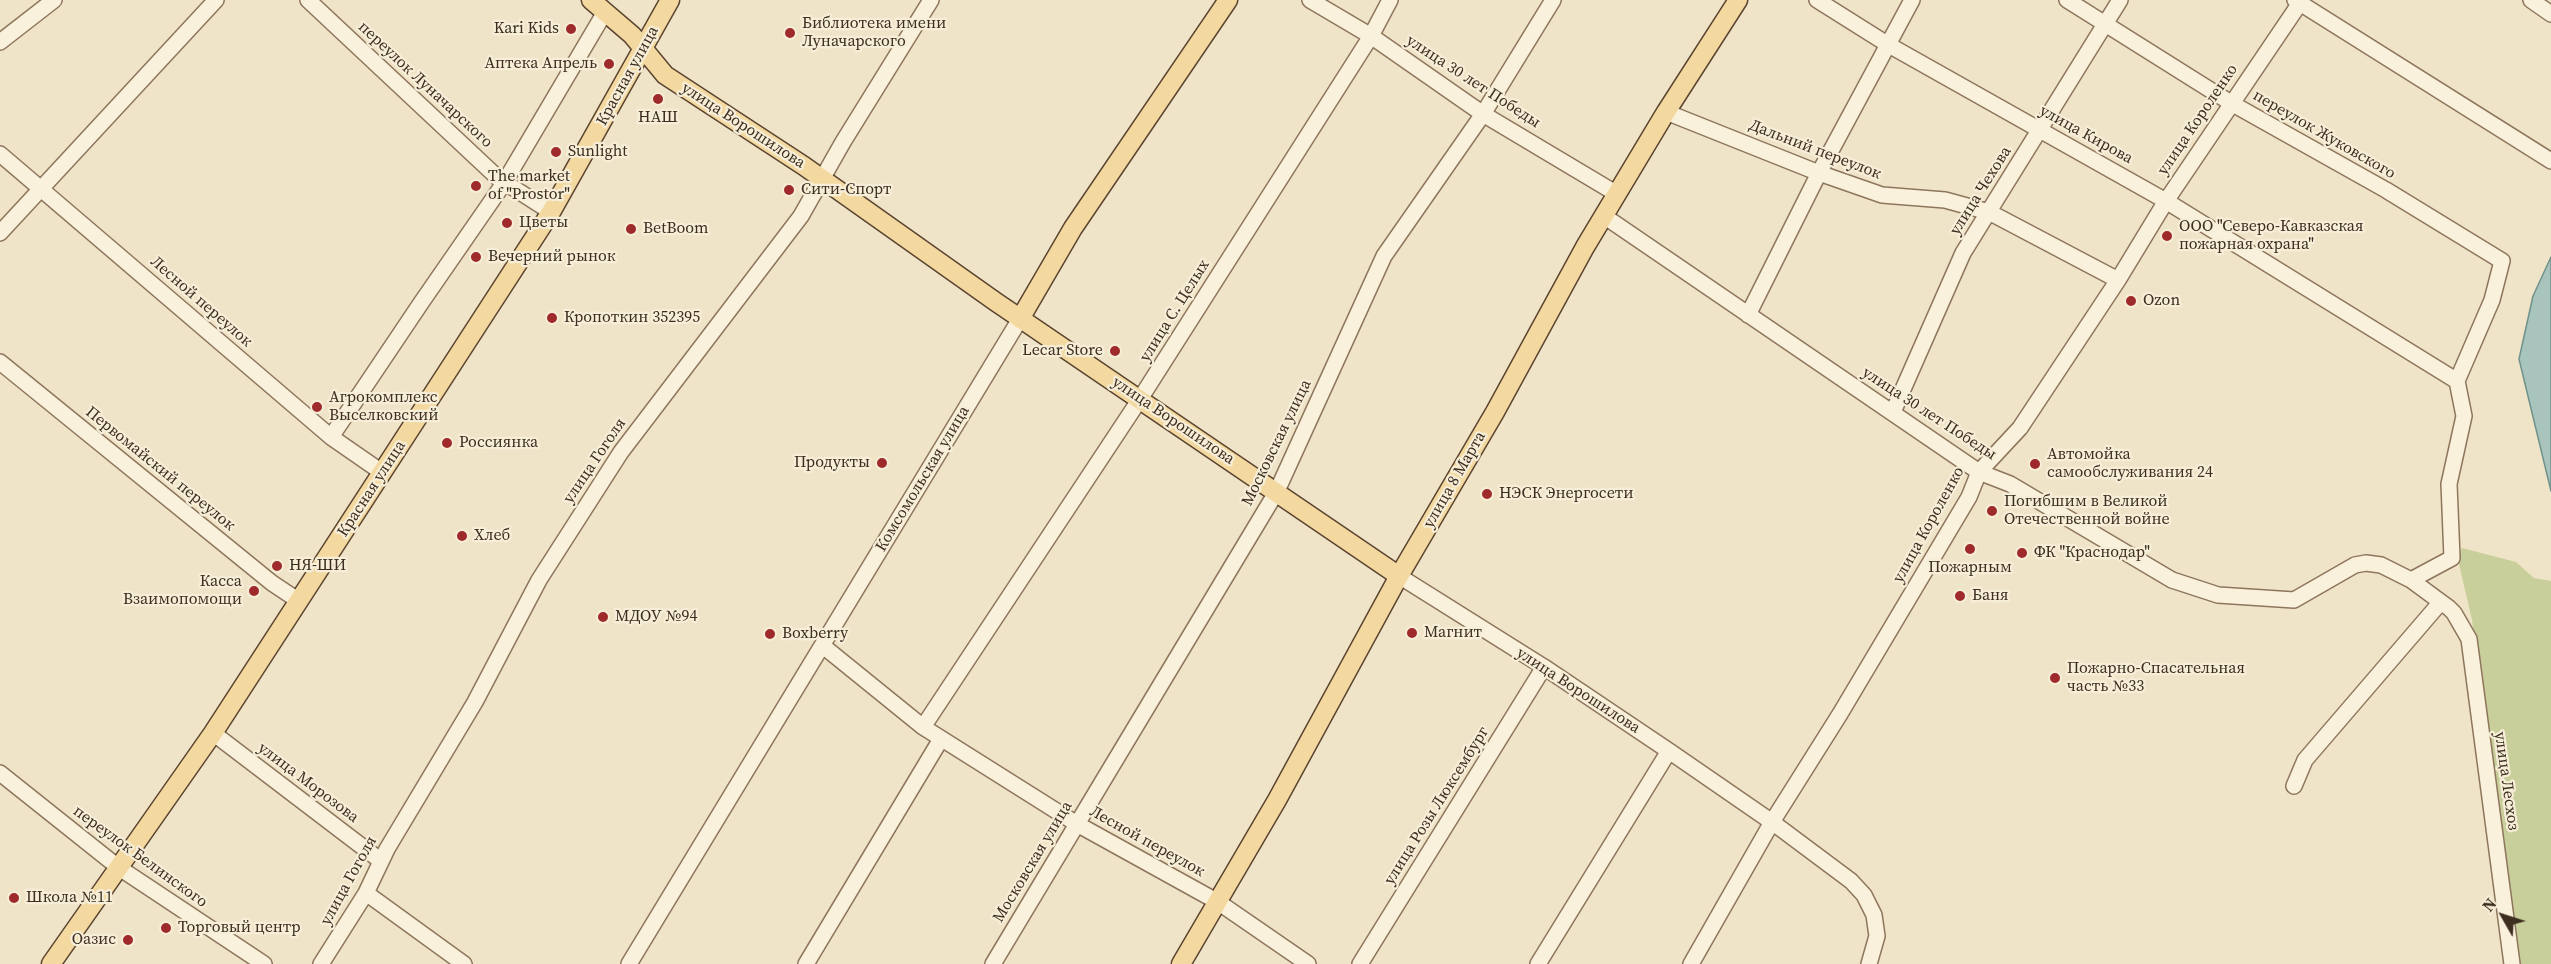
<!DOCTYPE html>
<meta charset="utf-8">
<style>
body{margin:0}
#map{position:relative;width:2551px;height:964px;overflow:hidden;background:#f0e4c8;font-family:"Source Serif 4",serif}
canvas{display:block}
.north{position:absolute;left:2473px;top:886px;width:60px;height:60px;-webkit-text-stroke:4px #f7eed8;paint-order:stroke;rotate:309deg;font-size:16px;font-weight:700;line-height:24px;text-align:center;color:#3d2e20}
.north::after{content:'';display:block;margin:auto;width:21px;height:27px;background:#3d2e20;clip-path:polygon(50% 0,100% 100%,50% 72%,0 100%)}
</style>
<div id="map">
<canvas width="2551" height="964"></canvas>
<div class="north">N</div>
</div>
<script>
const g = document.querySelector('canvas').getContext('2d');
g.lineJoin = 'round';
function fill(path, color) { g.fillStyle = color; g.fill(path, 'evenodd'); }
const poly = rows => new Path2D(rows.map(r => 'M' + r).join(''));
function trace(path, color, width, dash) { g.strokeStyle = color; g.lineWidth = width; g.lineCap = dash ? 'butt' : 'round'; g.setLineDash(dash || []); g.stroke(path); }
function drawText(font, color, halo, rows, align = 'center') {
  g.font = font + ' "Source Serif 4",serif'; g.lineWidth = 4.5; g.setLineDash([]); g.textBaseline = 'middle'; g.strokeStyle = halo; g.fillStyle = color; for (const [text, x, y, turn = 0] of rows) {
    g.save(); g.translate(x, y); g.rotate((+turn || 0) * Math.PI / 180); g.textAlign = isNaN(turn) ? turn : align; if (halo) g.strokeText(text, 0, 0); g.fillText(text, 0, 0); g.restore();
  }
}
fill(poly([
 [2462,548,2516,562,2534,578,2551,581,2551,964,2519,964,2472,620,2458,560]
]), '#c9cf9b');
const water = poly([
 [2551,257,2551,491,2519,359,2533,296,2551,257]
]);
fill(water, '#a9c4bc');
trace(water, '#6f938a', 1.5);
const minor = poly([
 [308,0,498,178,551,212],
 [1310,0,1371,36,1483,114,1617,194],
 [1817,0,1887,44,2166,201,2457,381],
 [2067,0,2231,103,2386,190,2502,261,2492,300,2457,381,2464,416,2449,484,2452,558,2411,580],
 [2295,0,2551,161],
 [2531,0,2551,14],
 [0,42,54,0],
 [1666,112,1819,173,1882,195,1945,200,1989,212,2118,280],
 [0,154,331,437,383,473],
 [1604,216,1979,472,2010,484,2172,580,2218,595,2294,600,2355,565,2366,563,2381,565,2411,580,2449,608,2454,613,2469,639,2512,964],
 [0,233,216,0],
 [1748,315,1819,173,1912,0],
 [0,362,272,583,299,601],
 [1893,412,1963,253,2120,0],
 [331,437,421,303,504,183,605,12],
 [1399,576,1544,667,1669,751,1772,822,1851,881,1864,895,1874,915,1877,936,1869,964],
 [823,646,923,727,1077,824,1218,902,1308,964],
 [923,727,1140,399,1371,36,1390,0],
 [213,733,381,861],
 [0,773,118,867,264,964],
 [2294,786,2305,760,2440,603],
 [366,893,464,964],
 [321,964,366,893,387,849,475,702,539,580,621,452,801,216,843,142,931,0],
 [629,964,1020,319],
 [806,964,941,739],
 [993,964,1277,491,1384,256,1483,114,1553,0],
 [1360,964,1544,667],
 [1538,964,1669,751],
 [1691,964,1772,822,1840,714,1969,497,1979,472,2020,428,2118,280,2166,201,2302,0]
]);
const major = poly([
 [591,0,632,35,665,75,804,166,996,302,1399,576],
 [1020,319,1073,228,1228,0],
 [51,964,213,733,551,212,670,0],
 [1181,964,1277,800,1399,576,1495,412,1585,247,1666,112,1738,0]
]);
trace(minor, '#8d765c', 18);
trace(major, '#5b4430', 21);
trace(minor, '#faf1dc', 15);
trace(major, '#f3d9a0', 18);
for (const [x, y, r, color] of [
 [571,29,6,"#9e2a2b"],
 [790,33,6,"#9e2a2b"],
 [609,64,6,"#9e2a2b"],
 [658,99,6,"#9e2a2b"],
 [556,152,6,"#9e2a2b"],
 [476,186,6,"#9e2a2b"],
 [789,190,6,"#9e2a2b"],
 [507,223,6,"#9e2a2b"],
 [631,229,6,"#9e2a2b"],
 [2167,236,6,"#9e2a2b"],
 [476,257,6,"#9e2a2b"],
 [2131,301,6,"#9e2a2b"],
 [552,318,6,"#9e2a2b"],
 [1115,351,6,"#9e2a2b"],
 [317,407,6,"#9e2a2b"],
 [447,443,6,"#9e2a2b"],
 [882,463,6,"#9e2a2b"],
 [2035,464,6,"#9e2a2b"],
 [1487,494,6,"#9e2a2b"],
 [1992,511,6,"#9e2a2b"],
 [462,536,6,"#9e2a2b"],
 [1970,549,6,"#9e2a2b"],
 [2022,553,6,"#9e2a2b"],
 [277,566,6,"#9e2a2b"],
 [254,591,6,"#9e2a2b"],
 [1960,596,6,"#9e2a2b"],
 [603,617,6,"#9e2a2b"],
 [1412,633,6,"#9e2a2b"],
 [770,634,6,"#9e2a2b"],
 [2055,678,6,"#9e2a2b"],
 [14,898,6,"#9e2a2b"],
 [166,928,6,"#9e2a2b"],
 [128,940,6,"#9e2a2b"]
]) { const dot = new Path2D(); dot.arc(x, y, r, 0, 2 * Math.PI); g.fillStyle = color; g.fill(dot); trace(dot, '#f7eed8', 2); }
drawText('16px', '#3d2e20', '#f7eed8', [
 ["Библиотека имени",802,24],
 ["Луначарского",802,42],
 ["Kari Kids",559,29,"right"],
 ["Аптека Апрель",597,64,"right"],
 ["НАШ",658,118,"center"],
 ["Sunlight",568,152],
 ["The market",488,177],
 ["of \"Prostor\"",488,195],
 ["Сити-Спорт",801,190],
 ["Цветы",519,223],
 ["ООО \"Северо-Кавказская",2179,227],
 ["пожарная охрана\"",2179,245],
 ["BetBoom",643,229],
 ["Вечерний рынок",488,257],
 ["Ozon",2143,301],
 ["Кропоткин 352395",564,318],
 ["Lecar Store",1103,351,"right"],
 ["Агрокомплекс",329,398],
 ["Выселковский",329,416],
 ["Россиянка",459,443],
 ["Автомойка",2047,455],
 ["самообслуживания 24",2047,473],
 ["Продукты",870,463,"right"],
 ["НЭСК Энергосети",1499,494],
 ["Погибшим в Великой",2004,502],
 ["Отечественной войне",2004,520],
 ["Хлеб",474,536],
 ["ФК \"Краснодар\"",2034,553],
 ["НЯ-ШИ",289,566],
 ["Пожарным",1970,568,"center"],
 ["Касса",242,582,"right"],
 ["Взаимопомощи",242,600,"right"],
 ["Баня",1972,596],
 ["МДОУ №94",615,617],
 ["Магнит",1424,633],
 ["Boxberry",782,634],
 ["Пожарно-Спасательная",2067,669],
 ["часть №33",2067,687],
 ["Школа №11",26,898],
 ["Торговый центр",178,928],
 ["Оазис",116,940,"right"]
], 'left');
drawText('16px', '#3d2e20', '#f7eed8', [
 ["Красная улица",628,76,-61],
 ["улица 30 лет Победы",1473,82,33],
 ["переулок Луначарского",425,85,43],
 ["улица Короленко",2198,120,-56],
 ["улица Ворошилова",743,126,33],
 ["улица Кирова",2086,135,29],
 ["переулок Жуковского",2324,135,30],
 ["Дальний переулок",1815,150,21],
 ["улица Чехова",1981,191,-58],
 ["Лесной переулок",201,302,41],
 ["улица С. Целых",1175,311,-58],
 ["улица 30 лет Победы",1929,414,33],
 ["улица Ворошилова",1173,421,34],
 ["Московская улица",1277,443,-64],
 ["улица Гоголя",595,461,-56],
 ["Первомайский переулок",160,469,39],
 ["Комсомольская улица",923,479,-59],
 ["улица 8 Марта",1455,480,-60],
 ["Красная улица",372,489,-57],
 ["улица Короленко",1929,525,-61],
 ["улица Ворошилова",1578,691,33],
 ["улица Лесхоз",2506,781,82],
 ["улица Морозова",308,783,37],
 ["улица Розы Люксембург",1437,806,-58],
 ["Лесной переулок",1147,842,29],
 ["переулок Белинского",140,857,36],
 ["Московская улица",1033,862,-59],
 ["улица Гоголя",349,881,-61]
]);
</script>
